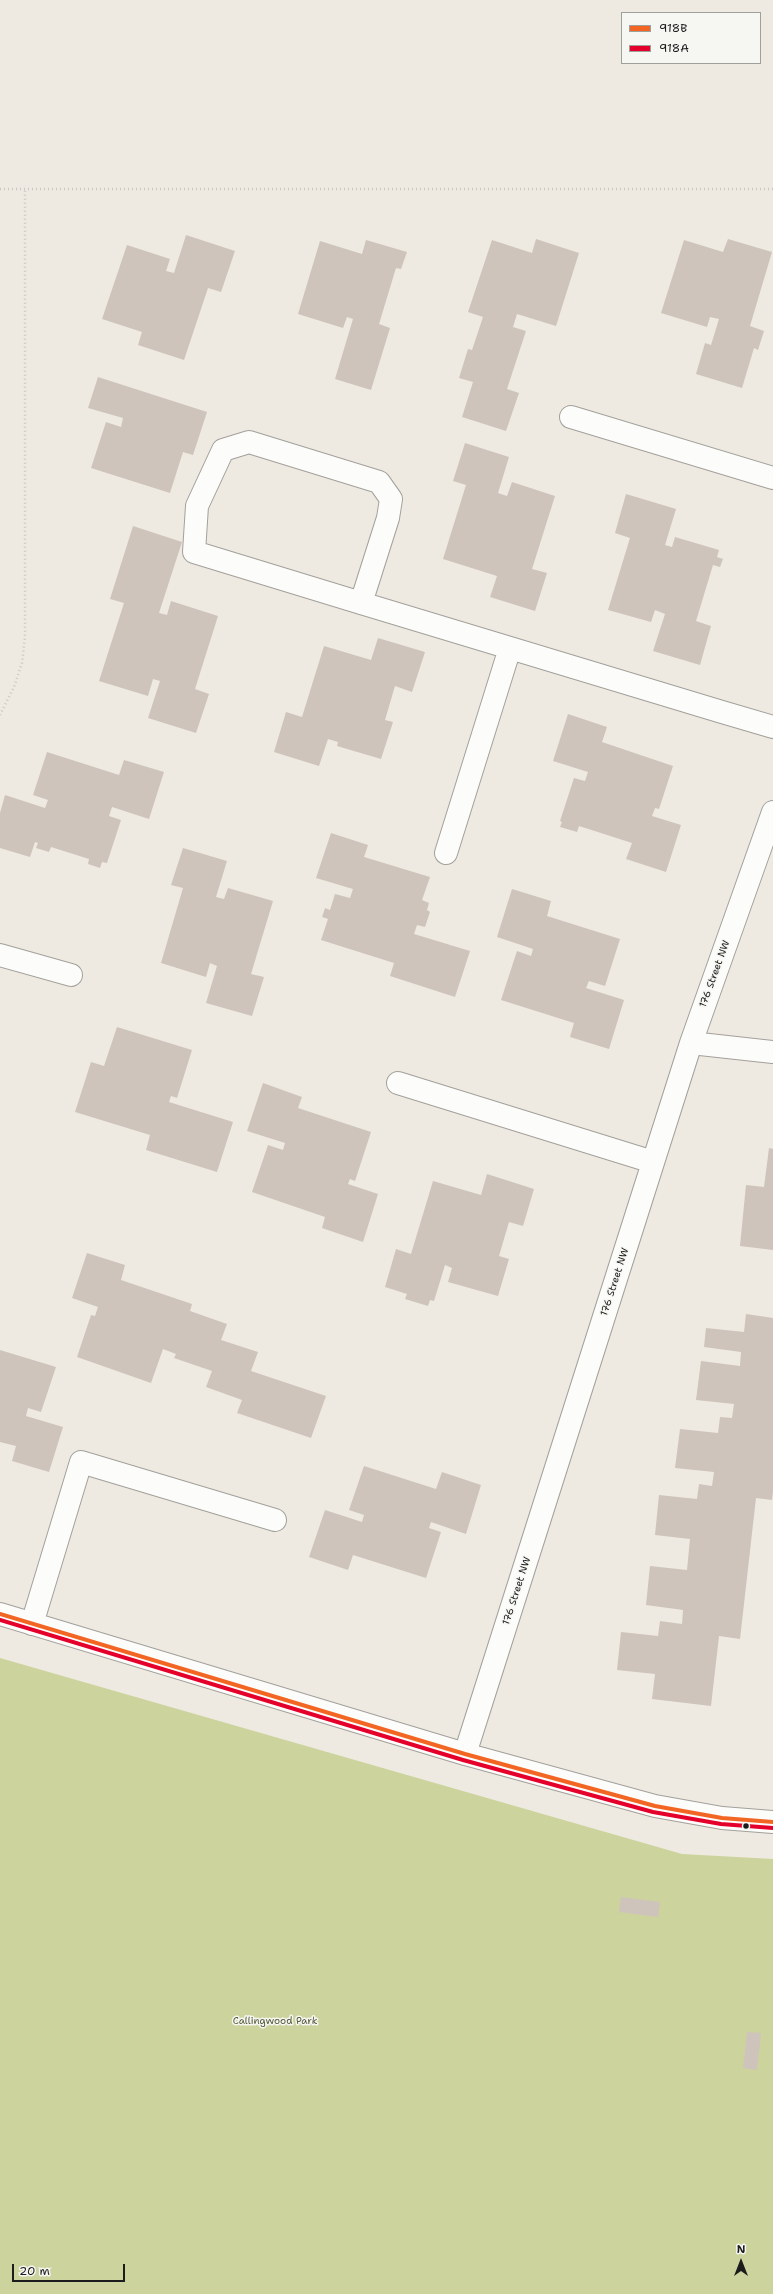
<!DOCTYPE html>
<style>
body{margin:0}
#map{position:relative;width:773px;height:2294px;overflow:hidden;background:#eeeae1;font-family:"Shantell Sans",sans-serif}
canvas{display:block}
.legend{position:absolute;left:621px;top:12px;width:140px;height:52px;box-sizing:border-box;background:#f6f6f2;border:1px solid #9f9f9c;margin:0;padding:5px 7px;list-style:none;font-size:12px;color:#1c1c1c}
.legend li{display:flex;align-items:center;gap:8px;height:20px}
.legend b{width:20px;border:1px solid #9f9f9c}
.north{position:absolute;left:721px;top:2242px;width:40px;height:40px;-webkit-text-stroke:3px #f6f6f2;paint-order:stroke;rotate:0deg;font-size:11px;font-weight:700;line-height:16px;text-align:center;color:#1c1c1c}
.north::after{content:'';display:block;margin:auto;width:14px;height:18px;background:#1c1c1c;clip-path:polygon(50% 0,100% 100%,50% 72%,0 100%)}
.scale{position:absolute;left:12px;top:2264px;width:113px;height:18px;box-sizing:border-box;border:2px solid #1c1c1c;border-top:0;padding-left:5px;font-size:12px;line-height:14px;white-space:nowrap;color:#1c1c1c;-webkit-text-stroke:3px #f6f6f2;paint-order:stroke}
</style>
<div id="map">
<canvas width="773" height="2294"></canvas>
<ul class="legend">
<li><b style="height:5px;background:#f26522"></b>918B</li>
<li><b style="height:5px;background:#e4002b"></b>918A</li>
</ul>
<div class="north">N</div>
<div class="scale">20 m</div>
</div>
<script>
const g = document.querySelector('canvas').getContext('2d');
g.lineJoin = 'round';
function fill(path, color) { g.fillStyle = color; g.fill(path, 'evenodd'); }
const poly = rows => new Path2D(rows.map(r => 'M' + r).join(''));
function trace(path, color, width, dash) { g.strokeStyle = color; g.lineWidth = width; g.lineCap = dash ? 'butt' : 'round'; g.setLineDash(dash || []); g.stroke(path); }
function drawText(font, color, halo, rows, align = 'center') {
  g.font = font + ' "Shantell Sans",sans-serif'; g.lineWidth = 3; g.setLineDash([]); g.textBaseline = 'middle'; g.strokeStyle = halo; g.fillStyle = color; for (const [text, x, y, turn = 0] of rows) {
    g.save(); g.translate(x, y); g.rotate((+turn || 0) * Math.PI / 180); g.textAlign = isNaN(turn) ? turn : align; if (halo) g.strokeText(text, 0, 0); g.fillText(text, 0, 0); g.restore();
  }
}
fill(poly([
 [0,1658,682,1854,773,1859,773,2294,0,2294]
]), '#ccd39c');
fill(poly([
 [186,235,235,251,221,292,208,288,184,360,138,345,142,332,102,319,127,245,170,259,166,271,174,273],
 [536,239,579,253,556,326,517,314,513,327,526,331,507,389,519,393,506,431,462,417,473,382,459,378,468,349,472,350,483,317,468,312,492,240,532,253],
 [728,239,772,252,750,326,764,331,758,350,754,348,742,388,696,374,705,343,711,345,719,319,710,317,707,327,661,313,684,240,723,252],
 [366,240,407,252,401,269,396,268,379,324,390,328,371,390,335,379,353,319,347,317,343,328,298,314,320,241,362,254],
 [98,377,207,412,193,455,183,452,170,493,91,468,106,422,121,427,123,418,88,408],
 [465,443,509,457,498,493,507,496,512,482,555,496,532,569,547,573,535,611,490,597,497,576,443,559,466,485,453,481],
 [626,494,676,509,665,545,672,547,675,537,719,550,717,557,723,559,720,567,713,565,696,621,711,626,700,665,653,651,665,614,655,610,651,622,608,610,630,538,615,533],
 [133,526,182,542,159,613,167,615,171,601,218,616,195,689,209,694,196,733,148,718,160,681,153,679,148,696,99,681,124,603,110,599],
 [378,638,425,652,412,692,395,686,385,720,393,722,381,759,337,746,338,742,328,739,319,766,274,752,286,712,302,717,324,646,371,660],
 [568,714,607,727,602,742,673,766,659,809,655,808,652,816,681,825,666,872,626,859,632,843,579,826,577,832,560,827,562,822,560,821,574,778,585,781,588,772,553,761],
 [47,752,119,775,124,760,164,772,149,819,112,807,109,816,121,820,107,863,102,862,100,868,88,864,89,859,51,847,49,852,36,848,38,843,35,842,30,857,0,848,0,813,5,795,45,808,48,800,33,795],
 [331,833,368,845,364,857,430,877,422,900,429,903,427,910,430,912,425,927,417,925,414,934,470,951,455,997,390,976,394,963,321,940,328,919,322,917,325,908,330,910,335,894,350,898,353,889,316,878],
 [183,848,227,861,216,897,224,899,228,888,273,901,251,974,264,977,252,1016,206,1003,217,966,210,963,206,977,161,963,183,888,171,885],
 [512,889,551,901,547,916,620,939,605,986,589,981,586,988,624,1000,609,1049,570,1037,574,1023,501,1000,517,951,531,956,533,949,497,937],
 [117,1027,192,1050,177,1098,171,1096,169,1102,233,1122,217,1172,146,1150,150,1135,75,1112,91,1062,104,1066],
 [263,1083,302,1097,298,1108,371,1132,355,1181,350,1179,348,1184,378,1194,363,1242,322,1228,325,1217,252,1192,268,1145,283,1150,285,1143,247,1131],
 [769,1148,773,1149,773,1250,740,1246,746,1185,764,1187],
 [487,1174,534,1189,523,1226,509,1222,499,1256,509,1259,498,1296,448,1282,452,1268,445,1265,434,1301,430,1300,428,1306,405,1299,407,1294,385,1287,396,1249,411,1254,433,1181,481,1195],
 [87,1253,125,1265,121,1280,192,1304,190,1311,227,1324,221,1340,258,1352,251,1371,326,1396,311,1438,237,1413,242,1400,206,1387,212,1371,174,1358,176,1354,163,1349,151,1383,77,1357,91,1315,95,1316,98,1307,72,1298],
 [746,1314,773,1318,773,1492,772,1500,756,1498,740,1639,719,1636,711,1706,652,1699,655,1674,617,1670,621,1632,658,1636,660,1621,682,1624,683,1610,646,1605,650,1566,687,1570,690,1539,655,1535,659,1495,697,1499,699,1484,712,1486,714,1472,675,1468,680,1429,718,1433,720,1417,732,1418,734,1404,696,1400,701,1361,740,1366,741,1352,704,1347,706,1328,744,1332],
 [0,1350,56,1367,41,1412,28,1408,26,1416,63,1427,49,1472,12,1461,16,1446,0,1442],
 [364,1466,436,1489,442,1472,481,1485,466,1534,431,1522,429,1528,441,1532,426,1578,353,1555,348,1570,309,1557,325,1510,362,1522,364,1515,349,1510],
 [621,1897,660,1902,658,1917,619,1912],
 [747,2032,761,2033,757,2070,743,2068]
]), '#cec4bc');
const minor = poly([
 [571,417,773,478],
 [361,603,388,518,391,499,379,482,249,442,223,450,197,506,194,552,361,603,722,712,773,727],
 [446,853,510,648],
 [0,955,71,975],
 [691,1043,773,1052],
 [398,1083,653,1162],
 [0,1614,465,1754,655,1806,722,1818,773,1822],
 [32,1624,81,1462,275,1520],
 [465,1754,691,1043,773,812]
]);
trace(minor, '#a3a09b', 24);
trace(poly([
 [0,189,773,189],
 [0,715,14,687,22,663,25,637,25,189]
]), '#c9c7c5', 2.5, [1, 3]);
trace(minor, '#fcfcfa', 22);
trace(poly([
 [0,1614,465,1754,655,1806,722,1818,773,1822]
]), '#f26522', 4);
trace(poly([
 [0,1620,463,1760,653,1812,721,1824,773,1828]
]), '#e4002b', 4);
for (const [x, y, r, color] of [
 [746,1826,3.5,"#1c1c1c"]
]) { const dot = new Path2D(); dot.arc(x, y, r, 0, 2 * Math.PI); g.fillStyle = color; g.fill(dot); trace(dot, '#f6f6f2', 1.5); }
drawText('10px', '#1c1c1c', '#f6f6f2', [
 ["176 Street NW",715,974,-70],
 ["176 Street NW",615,1282,-72],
 ["176 Street NW",517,1591,-72]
]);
drawText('10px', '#505635', '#f6f6f2', [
 ["Callingwood Park",275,2021]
]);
</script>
